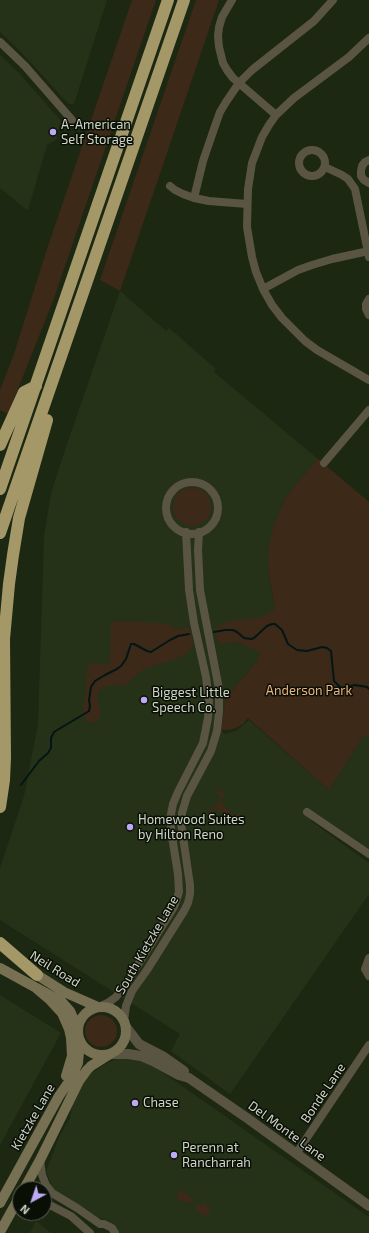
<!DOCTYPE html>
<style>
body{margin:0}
#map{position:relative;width:369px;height:1233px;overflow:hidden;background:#1d2812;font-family:"Exo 2",sans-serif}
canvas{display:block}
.north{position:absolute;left:12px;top:1181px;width:40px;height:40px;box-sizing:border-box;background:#0a0f06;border:1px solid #595f54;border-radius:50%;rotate:220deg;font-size:11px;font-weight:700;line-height:16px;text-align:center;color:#cfd6c8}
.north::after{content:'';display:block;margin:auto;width:14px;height:18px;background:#bda9f5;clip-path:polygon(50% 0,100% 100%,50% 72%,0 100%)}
</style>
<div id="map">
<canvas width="369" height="1233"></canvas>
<div class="north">N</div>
</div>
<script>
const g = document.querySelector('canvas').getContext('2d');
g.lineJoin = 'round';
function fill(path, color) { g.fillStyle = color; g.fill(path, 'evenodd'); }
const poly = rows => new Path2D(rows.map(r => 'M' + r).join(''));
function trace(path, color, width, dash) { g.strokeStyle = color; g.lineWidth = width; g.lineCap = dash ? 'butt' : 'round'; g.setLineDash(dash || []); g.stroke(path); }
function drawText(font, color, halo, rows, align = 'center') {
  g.font = font + ' "Exo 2",sans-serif'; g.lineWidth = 3; g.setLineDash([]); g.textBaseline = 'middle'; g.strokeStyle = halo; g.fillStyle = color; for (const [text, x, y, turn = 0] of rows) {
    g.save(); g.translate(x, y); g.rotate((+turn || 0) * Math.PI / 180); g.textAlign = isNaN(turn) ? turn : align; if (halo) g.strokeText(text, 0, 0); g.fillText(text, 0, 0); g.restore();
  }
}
fill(poly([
 [0,0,107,0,74,104,69,104,63,98,35,67,14,45,0,32],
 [0,55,19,73,61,121,56,140,47,145,28,210,24,208,0,188],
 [120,291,166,331,169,328,216,369,214,372,318,459,294,486,285,499,274,525,268,566,275,609,257,661,226,698,221,729,224,734,236,731,249,720,329,790,369,727,369,849,316,813,311,821,369,863,369,894,230,1094,171,1051,180,1034,0,920,0,868,24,796,38,724,44,537,51,493,66,447],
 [0,995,61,1033,0,1145],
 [120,1057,145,1060,369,1217,369,1233,116,1233,109,1221,91,1215,54,1190,46,1172,59,1137,70,1118,73,1101,84,1079,100,1067],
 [36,1221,51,1233,30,1233]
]), '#253217');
fill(poly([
 [132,0,156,0,53,301,8,414,0,410,0,390,13,357,47,249],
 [196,0,219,0,120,291,100,280],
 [318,459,369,502,369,735,364,735,329,790,248,718,243,724,233,729,225,730,221,729,226,698,257,661,260,652,237,642,222,644,217,640,215,630,219,626,228,621,260,618,275,609,268,566,269,546,274,525,285,499,294,486],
 '173 507a19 19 0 1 1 38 0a19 19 0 1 1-38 0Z',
 [114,621,162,623,167,624,177,629,190,628,193,645,187,653,176,659,144,669,125,685,113,685,103,687,99,691,97,697,101,712,97,722,87,722,83,713,88,664,110,664,111,623,114,623],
 [219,790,221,791,225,796,220,800,226,808,235,817,240,812,242,815,235,826,233,824,235,819,215,809,212,814,207,811,207,809,208,808,213,810,221,796,216,793],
 '85 1031a16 16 0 1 1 32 0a16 16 0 1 1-32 0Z',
 [181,1190,194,1199,191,1204,186,1201,184,1203,176,1198],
 [203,1203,210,1208,210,1211,205,1217,195,1209,197,1204,201,1206]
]), '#3d2917');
trace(poly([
 [214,632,225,630,233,630,237,632,244,638,251,639,254,638,267,626,272,624,275,624,282,630,288,644,297,650,307,651,322,647,327,648,331,651,334,681,341,688,355,685,367,687,369,689],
 [21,785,39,761,48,753,51,748,51,738,54,732,89,711,90,706,89,700,91,687,95,681,105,675,117,669,121,666,126,659,131,644,134,644,147,651,151,652,170,640,178,636,189,634]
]), '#031616', 2);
trace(poly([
 [232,0,222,17,219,27,218,36,219,47,223,63,227,70,233,78,276,115],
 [369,38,349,57,294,98,276,115,269,125,262,137,252,163,248,189,247,227,252,257,256,272,263,289,272,305,282,318,305,341,317,350,369,380],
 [0,42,25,66,72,120],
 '299 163a13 13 0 1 1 26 0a13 13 0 1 1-26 0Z',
 [369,160,365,162,362,166,361,171,361,176,364,180,369,183],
 [325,167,342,175,348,179,355,189,369,257],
 [170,186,175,190,183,194,194,198,209,201,247,204],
 [194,198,203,161,215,126,220,112,226,102,239,83,252,70,314,21,333,0],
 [263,289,298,270,312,265,332,259,369,251],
 [369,299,366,304,366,309,369,315],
 [324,463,369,410],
 '166 508a26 26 0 1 1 52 0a26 26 0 1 1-52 0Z',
 [307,812,369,854],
 [369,958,365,969,369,976],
 [101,1006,109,1002,116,997,129,979,174,907,179,892,178,874,171,830,171,814,173,804,178,792,203,743,208,718,209,701,206,677,194,623,189,590,186,532],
 [124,1021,126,1006,132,991,147,970,184,911,188,903,190,894,190,885,181,823,182,813,187,796,211,751,217,731,219,712,219,689,200,590,198,550,199,532],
 [296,1154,369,1045],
 [40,1160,42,1175,46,1185,52,1193,77,1208,100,1224,104,1224,112,1228,115,1233],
 [44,1202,71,1216,90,1233]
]), '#595542', 8);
trace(poly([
 [126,1027,139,1044,164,1057,184,1071],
 [112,1054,128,1054,141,1056,155,1062,179,1075,189,1078,247,1118,369,1206]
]), '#595542', 10);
trace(poly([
 [0,968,62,1002,70,1011,78,1029],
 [31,971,64,992,98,1007],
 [37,989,50,1000,62,1013,69,1029,71,1038,72,1056,66,1076],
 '78 1031a24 24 0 1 1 48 0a24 24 0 1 1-48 0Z',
 [24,1189,40,1160,79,1081,87,1070,91,1066,110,1054],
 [0,1203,59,1096,70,1080,78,1063,80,1041],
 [0,1232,20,1196]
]), '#777052', 10);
trace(poly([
 [0,445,24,392,36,386],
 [0,489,168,0],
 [0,533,184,0],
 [0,807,4,780,5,758,4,639,9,584,13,555,19,518,47,420],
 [0,943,37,975]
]), '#a49869', 12);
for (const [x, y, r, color] of [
 [53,132,4,"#bda9f5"],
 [144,700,4,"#bda9f5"],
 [130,827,4,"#bda9f5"],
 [135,1103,4,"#bda9f5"],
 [174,1155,4,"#bda9f5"]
]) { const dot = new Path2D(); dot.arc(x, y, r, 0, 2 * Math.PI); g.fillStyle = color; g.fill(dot); trace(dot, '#0a0f06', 1.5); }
drawText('13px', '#cfd6c8', '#0a0f06', [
 ["A-American",61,125],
 ["Self Storage",61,140],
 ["Biggest Little",152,693],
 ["Speech Co.",152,708],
 ["Homewood Suites",138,820],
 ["by Hilton Reno",138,835],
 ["Chase",143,1103],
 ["Perenn at",182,1148],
 ["Rancharrah",182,1163]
], 'left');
drawText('13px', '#ebb27d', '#0a0f06', [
 ["Anderson Park",309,691]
]);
drawText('13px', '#cfd6c8', '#0a0f06', [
 ["South Kietzke Lane",147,945,-60],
 ["Neil Road",55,969,32],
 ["Bonde Lane",323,1093,-56],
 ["Kietzke Lane",33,1117,-60],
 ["Del Monte Lane",287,1131,36]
]);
</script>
